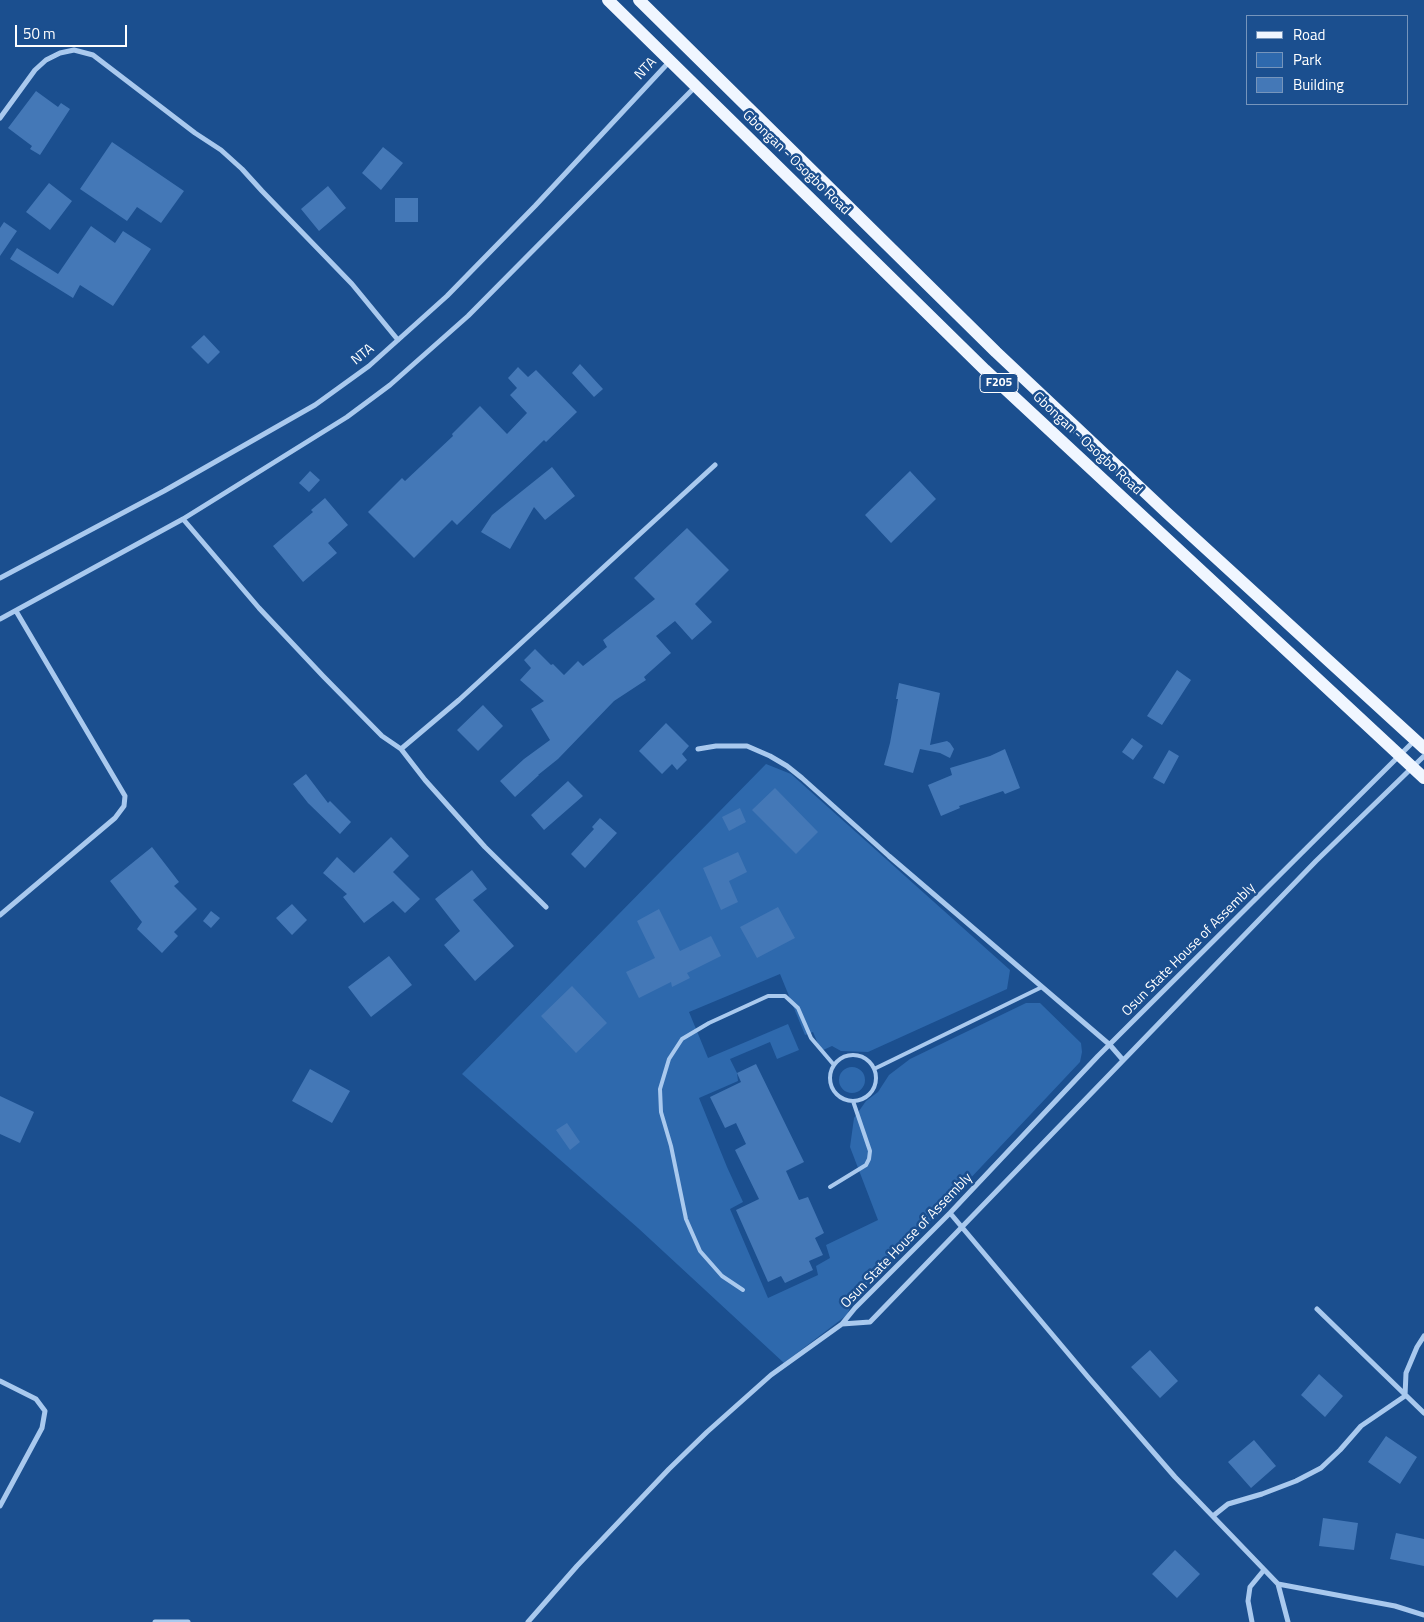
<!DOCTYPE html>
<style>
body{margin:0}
#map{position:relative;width:1424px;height:1622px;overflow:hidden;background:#1b4f8f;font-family:"Titillium Web",sans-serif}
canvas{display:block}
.legend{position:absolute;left:1246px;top:15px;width:162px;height:90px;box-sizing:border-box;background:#1b4f8f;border:1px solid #7695bc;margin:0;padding:6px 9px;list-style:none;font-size:15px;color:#fff}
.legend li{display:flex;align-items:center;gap:10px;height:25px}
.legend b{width:25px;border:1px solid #7695bc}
.scale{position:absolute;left:15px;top:25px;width:112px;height:22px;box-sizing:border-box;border:2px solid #fff;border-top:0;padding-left:6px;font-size:15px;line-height:18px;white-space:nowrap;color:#fff;-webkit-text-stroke:4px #1b4f8f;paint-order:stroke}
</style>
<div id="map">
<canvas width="1424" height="1622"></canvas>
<ul class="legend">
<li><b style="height:6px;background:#f0f6ff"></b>Road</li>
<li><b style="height:14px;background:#2e69ad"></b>Park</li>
<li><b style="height:14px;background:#4478b7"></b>Building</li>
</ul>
<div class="scale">50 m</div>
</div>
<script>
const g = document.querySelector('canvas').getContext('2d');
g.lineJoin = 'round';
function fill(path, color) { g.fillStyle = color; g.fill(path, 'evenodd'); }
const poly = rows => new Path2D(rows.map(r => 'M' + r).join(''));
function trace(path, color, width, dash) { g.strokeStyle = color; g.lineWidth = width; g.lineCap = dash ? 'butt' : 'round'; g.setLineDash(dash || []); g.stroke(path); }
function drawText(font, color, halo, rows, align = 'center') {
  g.font = font + ' "Titillium Web",sans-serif'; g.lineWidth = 5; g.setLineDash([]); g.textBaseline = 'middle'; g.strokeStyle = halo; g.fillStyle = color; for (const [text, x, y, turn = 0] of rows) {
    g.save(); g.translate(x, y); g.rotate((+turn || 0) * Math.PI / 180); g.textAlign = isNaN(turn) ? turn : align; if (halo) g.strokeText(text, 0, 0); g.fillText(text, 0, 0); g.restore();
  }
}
fill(poly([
 [766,764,791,774,1010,970,1007,989,868,1052,841,1051,832,1046,821,1051,813,1032,805,1035,780,974,689,1012,708,1058,788,1024,799,1050,777,1059,770,1042,730,1059,737,1073,738,1081,699,1098,727,1167,743,1202,730,1209,768,1298,818,1275,816,1266,830,1258,826,1245,878,1220,850,1147,854,1118,866,1101,878,1092,889,1075,910,1059,1026,1003,1040,1003,1081,1043,1082,1052,1080,1062,851,1305,847,1315,784,1363,638,1228,462,1074],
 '839 1080a13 13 0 1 1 26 0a13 13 0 1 1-26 0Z'
]), '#2e69ad');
fill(poly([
 [36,91,58,107,61,103,70,109,40,155,30,149,32,146,8,128],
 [112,142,184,191,161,223,137,207,127,221,80,189],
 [383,147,403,163,381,190,362,173],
 [49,183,72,201,50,230,26,212],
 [328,186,346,208,319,231,301,209],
 [395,198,418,198,418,222,395,222],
 [4,222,17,231,0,256,0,228],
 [91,226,115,243,123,231,151,249,113,306,80,285,73,298,10,259,17,248,58,274],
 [204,335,220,352,208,364,191,347],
 [580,364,603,389,594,397,572,373],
 [518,367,528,377,536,370,577,412,546,442,544,440,457,525,452,520,414,558,368,512,402,478,405,481,453,436,452,434,480,406,507,434,527,413,510,395,517,388,508,378],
 [552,467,575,496,545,520,534,507,510,549,481,532,492,515],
 [310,471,320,480,309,492,299,483],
 [910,471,936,499,891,543,865,515],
 [325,498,348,525,328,543,337,553,303,582,273,546,313,512,311,510],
 [687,528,729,570,695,604,712,622,692,640,675,621,656,636,671,653,644,677,646,680,614,701,558,759,538,775,539,775,515,797,500,781,524,759,550,740,531,709,544,701,520,680,531,668,524,660,535,649,551,665,553,664,564,675,578,661,583,666,607,647,603,640,655,599,634,578],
 [1177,670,1191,680,1162,725,1147,716],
 [899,683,940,693,930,745,947,741,950,743,954,749,950,758,940,753,920,749,913,773,884,765,890,743,898,699,896,699],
 [483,705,503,726,478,751,457,730],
 [666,723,689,746,682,754,687,760,677,770,672,764,662,774,639,751],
 [1132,738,1143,746,1133,760,1122,752],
 [1005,749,1020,788,1005,794,1003,791,959,806,960,808,941,816,928,785,952,775,950,768,990,756],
 [1169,750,1179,756,1164,784,1153,778],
 [306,774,328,803,330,801,351,822,340,834,308,803,293,784],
 [568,781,583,796,544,830,531,815],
 [775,788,818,832,796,854,752,810],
 [740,808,746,822,729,831,722,817],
 [600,818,617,833,585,868,571,854,594,829,592,827],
 [391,837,409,856,393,872,420,899,405,913,393,901,364,923,343,897,347,894,323,873,337,857,354,873],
 [152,847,179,882,174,886,197,909,174,932,178,936,162,953,137,929,142,922,110,881],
 [738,852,747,872,729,881,738,902,721,910,703,868],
 [472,870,487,889,473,900,514,946,475,981,444,945,460,931,435,899],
 [292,904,307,920,292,935,276,918],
 [778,907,795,938,757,958,740,927],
 [659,909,680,951,711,936,721,956,687,973,690,978,672,987,671,982,639,998,626,972,655,958,637,921],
 [211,911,220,918,211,928,203,921],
 [389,956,412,985,371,1017,348,987],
 [572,986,607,1023,576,1053,541,1016],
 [756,1064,804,1162,786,1171,799,1200,808,1197,824,1233,815,1238,823,1255,809,1261,813,1270,785,1283,781,1276,768,1282,736,1210,759,1199,735,1150,746,1144,736,1123,725,1128,710,1097,741,1082,737,1073],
 [310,1069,350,1091,332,1123,292,1101],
 [0,1096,34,1112,20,1143,0,1134],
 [567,1123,580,1142,570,1150,556,1130],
 [1150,1350,1178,1381,1160,1398,1131,1367],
 [1319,1374,1343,1396,1325,1417,1301,1395],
 [1386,1436,1417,1457,1400,1484,1368,1462],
 [1254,1440,1276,1466,1251,1488,1228,1462],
 [1323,1518,1358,1523,1354,1550,1319,1546],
 [1396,1533,1424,1539,1424,1566,1390,1559],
 [1175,1550,1200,1574,1177,1598,1152,1574]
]), '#4478b7');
trace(poly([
 '830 1078a23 23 0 1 1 46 0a23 23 0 1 1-46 0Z',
 [874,1069,1042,987],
 [830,1187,866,1165,869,1159,870,1151,853,1101],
 [743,1290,722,1276,700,1251,686,1219,671,1146,661,1112,660,1089,669,1059,682,1039,709,1023,768,996,785,996,798,1008,811,1038,834,1065]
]), '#a9c9ee', 4);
trace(poly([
 [0,118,35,70,46,60,60,53,74,50,93,55,195,133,221,150,242,169,262,191,352,284,398,340],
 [183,519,259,608,323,676,382,736,401,749,425,780,485,847,546,907],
 [0,578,164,491,315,405,369,366,447,296,535,206,670,61],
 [0,619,183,519,347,417,390,385,468,316,695,87],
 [401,749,459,700,715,465],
 [698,749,716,746,747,746,770,756,787,766,802,778,889,856,1110,1045,1123,1060],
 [0,915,115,818,124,806,125,796,16,611],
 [950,1213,1088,1377,1175,1477,1278,1584,1288,1622],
 [1317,1309,1424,1413],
 [842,1324,870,1322,1316,861,1424,756],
 [0,1381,36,1399,45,1411,42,1428,0,1506],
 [1213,1516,1228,1504,1262,1494,1296,1481,1321,1468,1340,1450,1361,1426,1405,1396,1406,1373,1417,1347,1424,1336],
 [1278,1584,1395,1606,1424,1615],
 [155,1622,188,1622],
 [528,1622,577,1566,669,1469,707,1432,771,1375,842,1324,855,1308,950,1213,1098,1056,1415,740],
 [1252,1622,1248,1601,1250,1587,1264,1570]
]), '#a9c9ee', 5);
trace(poly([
 [608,0,985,370,1424,778],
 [639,0,996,352,1167,513,1424,748]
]), '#f0f6ff', 12);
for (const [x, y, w] of [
 [999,383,38]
]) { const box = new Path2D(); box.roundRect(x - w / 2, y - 9.5, w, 19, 4); g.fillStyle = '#1b4f8f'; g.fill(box); trace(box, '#fff', 1); }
drawText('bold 12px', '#fff', null, [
 ["F205",999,383]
]);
drawText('14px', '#fff', '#1b4f8f', [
 ["NTA",646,69,-47],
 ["Gbongan - Osogbo Road",796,163,44],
 ["NTA",363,355,-39],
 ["Gbongan - Osogbo Road",1087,444,43],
 ["Osun State House of Assembly",1189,950,-45],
 ["Osun State House of Assembly",907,1241,-46]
]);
</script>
